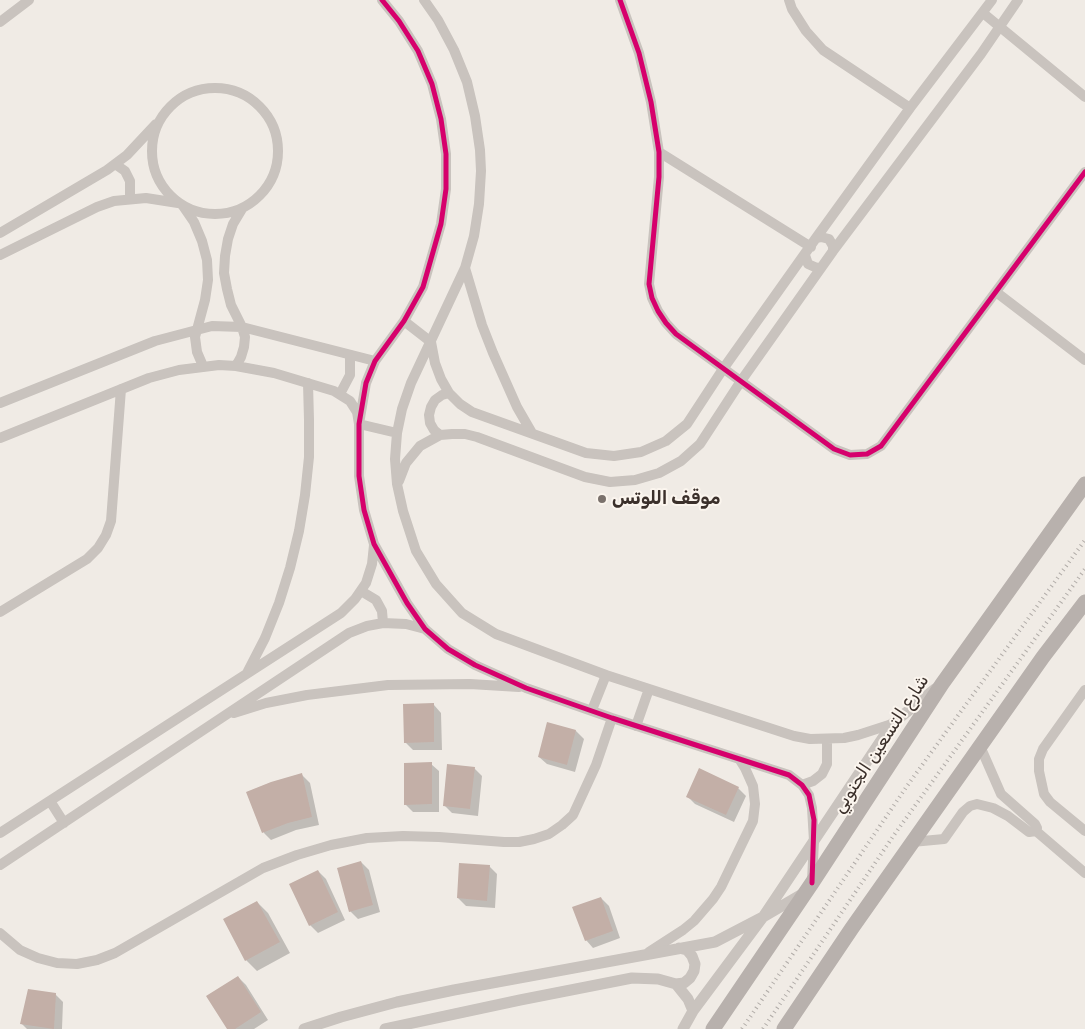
<!DOCTYPE html>
<meta charset="utf-8">
<style>
body{margin:0}
canvas{display:block;background:#f0ebe5}
</style>
<canvas width="1085" height="1029"></canvas>
<script>
const g = document.querySelector('canvas').getContext('2d');
g.lineJoin = 'round';
function fill(path, color) { g.fillStyle = color; g.fill(path, 'evenodd'); }
const poly = rows => new Path2D(rows.map(r => 'M' + r).join(''));
function trace(path, color, width, dash) { g.strokeStyle = color; g.lineWidth = width; g.lineCap = dash ? 'butt' : 'round'; g.setLineDash(dash || []); g.stroke(path); }
function drawText(font, color, halo, rows, align = 'center') {
  g.font = font + ' Rubik,"Noto Sans Arabic",sans-serif'; g.lineWidth = 4; g.setLineDash([]); g.textBaseline = 'middle'; g.strokeStyle = halo; g.fillStyle = color; for (const [text, x, y, turn = 0] of rows) {
    g.save(); g.translate(x, y); g.rotate((+turn || 0) * Math.PI / 180); g.textAlign = isNaN(turn) ? turn : align; if (halo) g.strokeText(text, 0, 0); g.fillText(text, 0, 0); g.restore();
  }
}
fill(poly([
 [434,705,441,713,442,750,413,750,405,742],
 [548,724,576,731,584,739,575,772,547,764,539,757],
 [431,764,439,771,439,812,413,812,405,804],
 [474,768,482,776,478,816,452,813,444,805],
 [302,775,310,783,319,825,296,830,271,840,264,833,248,793],
 [738,788,746,796,734,822,695,804,687,796],
 [361,862,369,870,380,912,358,919,350,911],
 [489,866,497,874,495,908,466,906,458,898],
 [318,871,326,879,345,920,318,933,310,925],
 [601,898,609,906,620,938,593,948,586,940],
 [257,902,268,913,290,953,257,971,246,960],
 [238,977,246,985,268,1020,254,1029,229,1029],
 [55,994,63,1002,62,1029,27,1029,21,1023]
]), '#0003');
fill(poly([
 [434,703,434,742,404,743,403,704],
 [547,722,576,730,567,765,538,757],
 [432,762,432,804,404,805,404,763],
 [447,764,475,767,470,809,443,806],
 [699,768,739,787,726,815,686,797],
 [302,773,312,817,288,823,262,833,246,792,271,782],
 [361,861,373,905,349,912,337,868],
 [459,863,490,865,487,901,457,898],
 [318,870,338,912,309,926,289,884],
 [601,897,613,931,585,941,572,907],
 [257,901,280,942,245,961,223,919],
 [238,976,261,1012,235,1029,227,1029,206,996],
 [28,989,56,993,54,1029,20,1024]
]), '#c3afa7');
trace(poly([
 [382,0,399,21,418,51,432,84,441,119,446,154,446,189,441,224,423,287,404,321,375,361,366,383,359,424,359,476,364,510,374,544,407,603,425,629,448,649,475,665,526,688,612,718,789,775,802,785,809,795,812,808,814,841,812,880],
 [424,0,438,20,454,50,467,82,475,116,480,150,481,171,479,204,474,236,465,268,411,383,402,409,397,433,395,459,397,484,403,511,416,551,436,584,462,613,496,634,606,675,794,736,810,739,844,738,858,735,892,724],
 [620,0,639,53,651,102,659,152,659,177,649,284,652,298,658,311,666,323,676,334,834,449,850,455,867,454,881,446,1085,172],
 [789,0,792,9,806,31,823,50,910,108],
 [983,13,1085,97],
 [0,22,29,0],
 '152 151a63 63 0 1 1 126 0a63 63 0 1 1-126 0Z',
 [659,152,811,247],
 [115,164,125,171,130,181,130,198],
 [183,206,194,222,202,241,207,260,208,280,205,300,195,337,197,352,203,366],
 [0,233,107,170,127,155,156,124],
 [816,238,821,237,829,239,833,246,833,251],
 [0,255,97,207,114,201,146,198,178,203],
 [805,255,808,264,817,268,821,267],
 [465,268,482,325,493,353,517,407,532,433],
 [996,292,1085,360],
 [404,321,431,342,435,363,441,379,449,393,460,404,472,412,586,453,614,456,641,452,666,441,687,424,723,369,816,238,910,108,992,0],
 [236,366,241,357,244,347,245,337,242,327,231,305,227,289,224,273,225,256,228,239,233,224,242,209],
 [340,394,350,375,350,355],
 [0,403,155,341,212,326,242,327,375,361],
 [440,435,434,430,430,423,429,415,431,407,435,400,442,395,449,393],
 [0,438,149,378,179,370,219,365,236,366,274,373,334,391,350,401,357,412,359,424,397,433],
 [399,481,406,463,420,446,440,435,452,434,465,434,477,437,585,477,610,482,635,480,659,473,681,461,700,444,741,381,833,251,981,54,1018,0],
 [361,591,376,600,382,611,383,623],
 [0,612,87,559,98,548,106,535,111,521,121,389],
 [248,671,265,638,279,603,290,568,299,531,305,495,309,457,309,420,308,383],
 [1085,690,1043,749,1039,759,1039,771,1044,794,1050,802,1085,831],
 [592,710,606,675],
 [234,713,266,703,307,695,388,685,470,684,519,687],
 [636,726,649,689],
 [802,785,813,781,822,774,827,764,827,740],
 [50,801,64,823],
 [1036,831,1085,873],
 [0,833,341,613,355,599,366,583,372,564,374,545],
 [912,842,944,839,963,812,970,806,977,804,993,808,1008,816,1029,832,1036,831,1037,828,1035,824,1001,794,980,746],
 [0,865,349,633,367,626,383,623,406,624,425,629],
 [0,933,20,950,38,958,57,963,77,964,97,960,115,953,263,868,297,855,331,845,367,838,403,836,439,837,504,842,519,842,534,839,549,834,562,825,573,815,596,765,612,718],
 [649,952,683,930,694,921,713,899,721,887,753,821,755,804,753,786,745,768,740,760]
]), '#c9c3be', 10);
trace(poly([
 [676,984,684,983,690,978,694,971,695,964,692,956,687,950,679,948],
 [304,1029,341,1017,397,1002,454,990,715,942,763,917,804,893],
 [385,1029,520,1000,632,978,658,979,676,984,688,999,693,1011],
 [683,1029,693,1011,763,917,892,724,935,689]
]), '#c9c3be', 11);
trace(poly([
 [713,1029,812,883,942,684,1085,484],
 [784,1029,852,928,1043,657,1085,602]
]), '#b8b1ad', 15);
trace(poly([
 [742,1029,907,786,1085,540],
 [763,1029,894,835,1085,569]
]), '#b1aca8', 4, [1, 4]);
trace(poly([
 [382,0,399,21,418,51,432,84,441,119,446,154,446,189,441,224,423,287,404,321,375,361,366,383,359,424,359,476,364,510,374,544,407,603,425,629,448,649,475,665,526,688,612,718,789,775,802,785,809,795,814,820,812,883],
 [620,0,639,53,651,102,659,152,659,177,649,284,652,298,658,311,666,323,676,334,834,449,850,455,867,454,881,446,1085,172]
]), '#d6006c', 5);
for (const [x, y, r, color] of [
 [602,499,5,"#7a716c"]
]) { const dot = new Path2D(); dot.arc(x, y, r, 0, 2 * Math.PI); g.fillStyle = color; g.fill(dot); trace(dot, '#fbf5ee', 2); }
drawText('bold 18px', '#3b302b', '#fbf5ee', [
 ["موقف اللوتس",612,499]
], 'left');
drawText('18px', '#3b302b', '#fbf5ee', [
 ["شارع التسعين الجنوبي",881,744,-57]
]);
</script>
